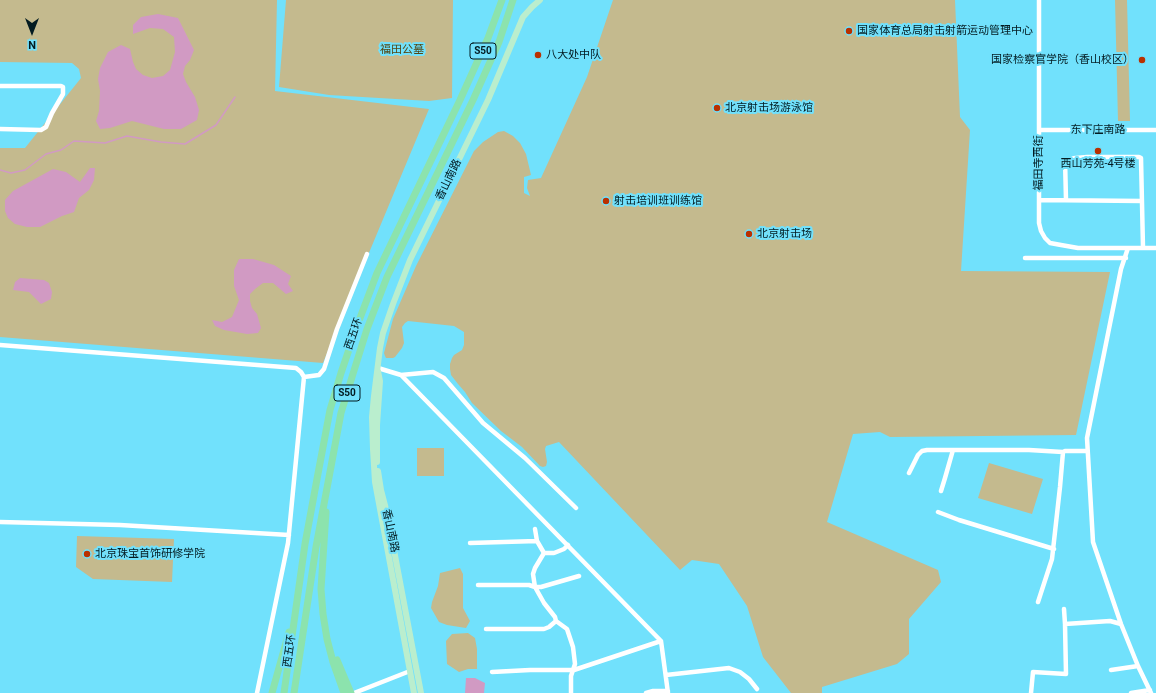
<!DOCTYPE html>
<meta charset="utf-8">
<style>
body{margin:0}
#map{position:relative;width:1156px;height:693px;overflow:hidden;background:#71e1fc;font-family:Roboto,sans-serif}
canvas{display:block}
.north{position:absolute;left:12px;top:12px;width:40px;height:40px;-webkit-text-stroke:3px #71e1fc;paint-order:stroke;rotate:180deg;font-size:11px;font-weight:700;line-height:16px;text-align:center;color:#031b21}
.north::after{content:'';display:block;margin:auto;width:14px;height:18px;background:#031b21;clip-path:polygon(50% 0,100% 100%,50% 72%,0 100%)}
</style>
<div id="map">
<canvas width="1156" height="693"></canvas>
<div class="north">N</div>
</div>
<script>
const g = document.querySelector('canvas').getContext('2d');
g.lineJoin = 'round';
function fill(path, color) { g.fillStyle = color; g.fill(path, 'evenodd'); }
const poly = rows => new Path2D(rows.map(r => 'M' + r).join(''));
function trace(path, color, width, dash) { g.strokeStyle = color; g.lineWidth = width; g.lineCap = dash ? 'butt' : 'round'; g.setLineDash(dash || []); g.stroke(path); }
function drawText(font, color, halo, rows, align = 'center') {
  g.font = font + ' Roboto,"Noto Sans SC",sans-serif'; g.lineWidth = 4; g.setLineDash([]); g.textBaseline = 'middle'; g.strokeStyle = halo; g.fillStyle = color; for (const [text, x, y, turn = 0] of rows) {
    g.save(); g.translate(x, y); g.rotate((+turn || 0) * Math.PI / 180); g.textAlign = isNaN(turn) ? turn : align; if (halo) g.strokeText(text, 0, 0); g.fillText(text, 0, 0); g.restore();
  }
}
fill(poly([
 [0,0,277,0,275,91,429,109,323,363,0,337,0,148,25,148,81,78,79,69,72,63,0,62],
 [286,0,453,0,452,98,429,101,329,95,279,87],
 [613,0,955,0,960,117,970,130,961,271,1110,272,1076,435,890,437,880,432,853,434,827,522,938,570,941,582,909,619,909,654,897,664,822,687,822,693,791,693,763,657,747,606,719,564,692,560,680,570,559,442,546,446,545,449,547,462,546,466,543,467,540,466,522,447,501,431,472,403,465,392,458,384,451,375,450,369,450,364,452,358,454,355,462,350,464,345,464,332,454,326,408,321,405,323,402,327,404,343,402,348,395,357,393,358,386,358,385,356,384,353,393,319,416,266,474,151,483,142,498,132,504,131,513,136,520,143,526,154,531,175,524,177,524,193,530,196,527,188,528,180,541,178,587,77],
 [1115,0,1127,0,1130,121,1118,121],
 [417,448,444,448,444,476,417,476],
 [989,463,1043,479,1032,514,978,498],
 [77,536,174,539,172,582,93,579,76,567],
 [460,568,463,574,463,608,470,621,466,628,447,625,439,622,431,608,432,602,438,586,440,573],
 [468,633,475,638,477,649,477,669,468,669,459,672,447,664,446,641,452,634]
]), '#c4ba8e');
fill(poly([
 [158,14,178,18,194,50,190,60,185,66,183,74,186,82,195,97,199,110,197,120,181,129,164,129,132,121,110,128,100,129,96,121,99,111,100,91,98,79,100,68,108,52,121,45,130,49,133,62,136,69,143,75,152,78,163,76,170,70,175,52,174,37,163,29,150,28,133,34,133,25,141,17],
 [90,168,95,168,94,180,89,190,79,198,74,212,62,216,40,227,27,227,15,224,8,218,5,211,5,200,13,191,53,169,66,172,80,182],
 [239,259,253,259,274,265,291,276,288,284,293,291,286,294,273,283,263,283,255,289,250,294,250,301,252,308,257,314,261,328,258,333,247,334,224,330,215,326,212,320,222,322,232,317,239,300,234,286,234,270],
 [20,278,44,280,49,283,52,292,51,299,41,304,29,292,13,290,15,282],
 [466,678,475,678,485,683,484,693,465,693]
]), '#d19ac3');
trace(poly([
 [0,170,11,173,25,170,46,154,61,150,74,141,105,143,127,136,161,142,185,144,216,125,235,97]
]), '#d19ac3', 1.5);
trace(poly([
 [1039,0,1039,223,1041,231,1045,238,1050,243,1061,245,1078,248,1156,248],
 [0,86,61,86,63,87,63,94,52,113,46,127,41,130,0,129],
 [1039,130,1156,130],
 [1039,200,1142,201],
 [1066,200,1065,159,1087,157,1139,157,1141,158,1143,248],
 [1128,248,1121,269,1087,438,1093,542,1121,624,1138,666,1151,693],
 [1025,258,1126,258],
 [0,345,296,368,301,372,304,377,288,543,257,693],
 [378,368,401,375,661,641,668,693],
 [401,375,433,372,444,378,483,423,525,458,576,508],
 [304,377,319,375,324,369,337,329,367,254],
 [909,473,918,455,922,451,927,450,1029,450,1063,452,1065,451,1087,451],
 [941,491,945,478,953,450],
 [938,512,959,520,1054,549],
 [0,522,120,525,289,535],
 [535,529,537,541,544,553,554,553,564,549,568,545],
 [470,543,537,541],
 [544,553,535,568,533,574,535,587,544,603,555,617,556,621,567,629,573,647,575,664,571,676,571,693],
 [478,585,529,585,535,587,541,587,579,576],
 [1038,602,1052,559,1060,487,1063,452],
 [1065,624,1110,621,1121,624],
 [486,629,544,629,549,627,556,621],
 [1111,670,1138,666],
 [492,672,530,670,574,670,661,641],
 [666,675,729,668,740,672,749,679,757,689],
 [354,693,410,671],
 [646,693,653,691,668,691],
 [1031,693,1033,672,1066,674,1065,624,1064,609],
 [1131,693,1150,690]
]), '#fff', 4.5);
trace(poly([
 [377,462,377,425,380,381,378,371],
 [378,471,381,490,387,513,421,693],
 [414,693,375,482,373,449,372,417,374,396,380,348,383,333,393,304,410,260,488,100,523,17,532,7,540,0]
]), '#baeece', 6);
trace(poly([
 [326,512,321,589,323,614,327,639,333,662,344,693],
 [337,660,351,693],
 [272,693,289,632],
 [284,693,305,544,317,479,330,410,341,373,357,326,377,273,460,100,488,38,502,0],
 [294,693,316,547,341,413,352,377,367,329,387,277,473,100,499,42,513,0]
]), '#8ce3ad', 7);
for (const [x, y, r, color] of [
 [849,31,4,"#b93000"],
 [538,55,4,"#b93000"],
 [1142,60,4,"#b93000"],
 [717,108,4,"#b93000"],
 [1098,151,4,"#b93000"],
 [606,201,4,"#b93000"],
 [749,234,4,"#b93000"],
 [87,554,4,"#b93000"]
]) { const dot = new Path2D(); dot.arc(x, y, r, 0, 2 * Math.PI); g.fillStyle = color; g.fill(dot); trace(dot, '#71e1fc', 1.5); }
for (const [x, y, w] of [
 [483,51,26],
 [347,393,26]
]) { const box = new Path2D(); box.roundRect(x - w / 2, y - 8, w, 16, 3); g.fillStyle = '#71e1fc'; g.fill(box); trace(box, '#031b21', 1); }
drawText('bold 10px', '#031b21', null, [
 ["S50",483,51],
 ["S50",347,393]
]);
drawText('11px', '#031b21', '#71e1fc', [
 ["国家体育总局射击射箭运动管理中心",857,31],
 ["八大处中队",546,55],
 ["国家检察官学院（香山校区）",1134,60,"right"],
 ["北京射击场游泳馆",725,108],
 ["西山芳苑-4号楼",1098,164,"center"],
 ["射击培训班训练馆",614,201],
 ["北京射击场",757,234],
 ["北京珠宝首饰研修学院",95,554]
], 'left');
drawText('11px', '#534714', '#71e1fc', [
 ["福田公墓",402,50]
]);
drawText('11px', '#031b21', '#71e1fc', [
 ["东下庄南路",1098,130],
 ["福田寺西街",1039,163,-90],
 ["香山南路",449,180,-64],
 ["西五环",354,334,-71],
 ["香山南路",390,531,78],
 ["西五环",290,651,-82]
]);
</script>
